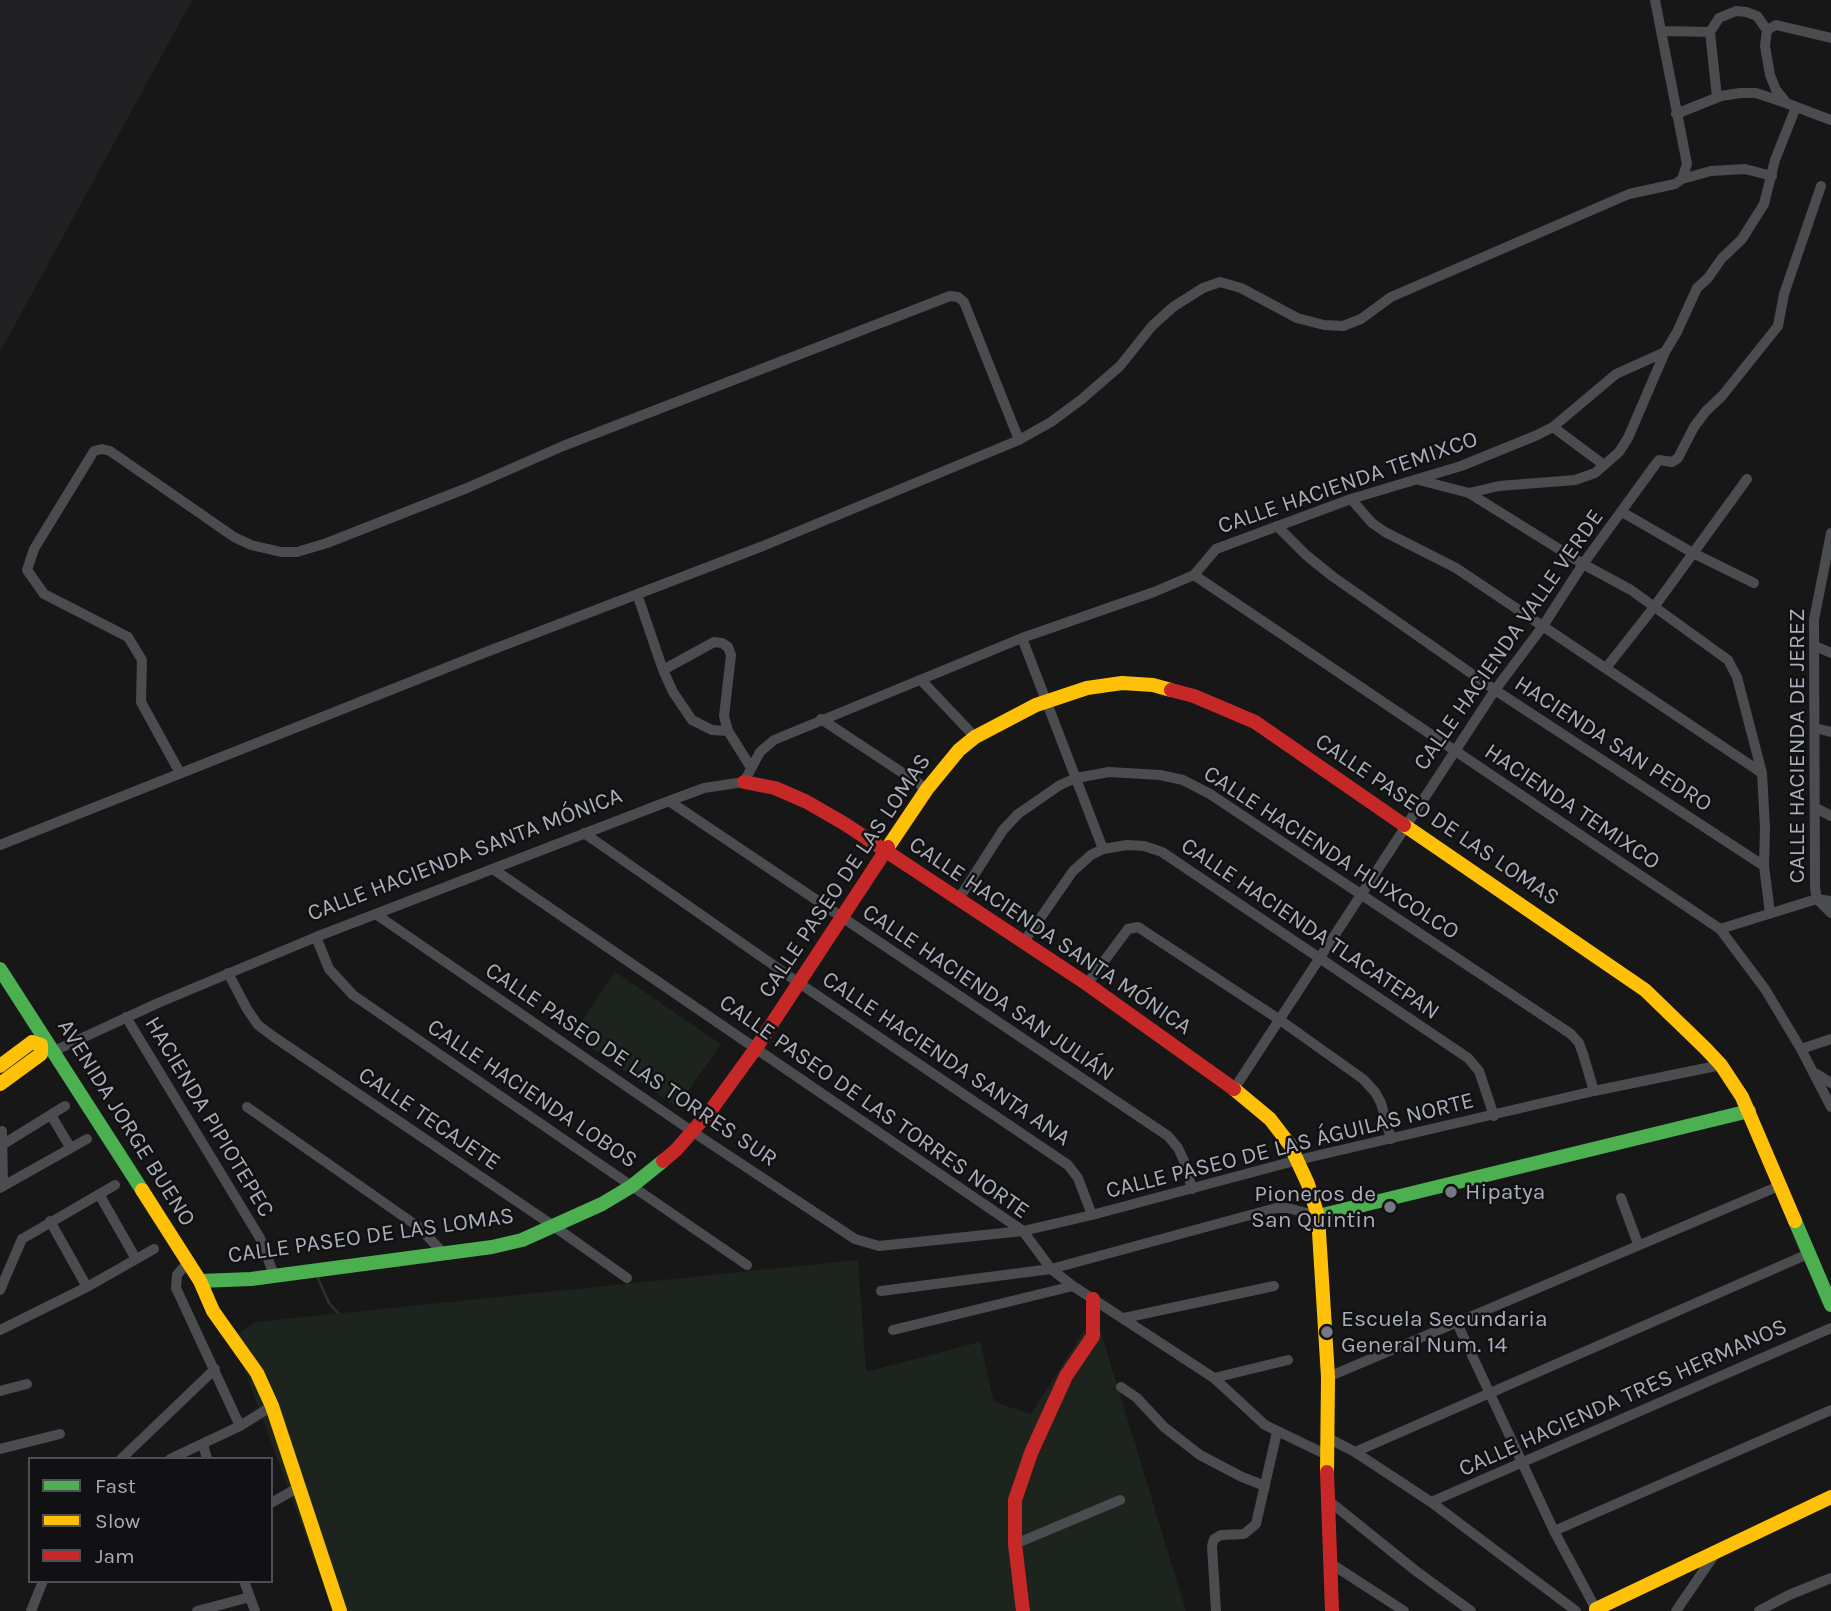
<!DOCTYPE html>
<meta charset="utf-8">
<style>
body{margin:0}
#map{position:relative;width:1831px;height:1611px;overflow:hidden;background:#171717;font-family:Karla,sans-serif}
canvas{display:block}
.legend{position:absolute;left:28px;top:1457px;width:245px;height:126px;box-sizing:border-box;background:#111113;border:2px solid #4d4f55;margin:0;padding:9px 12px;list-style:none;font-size:21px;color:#a8adb8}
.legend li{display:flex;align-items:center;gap:14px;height:35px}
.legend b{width:35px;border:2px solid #4d4f55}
</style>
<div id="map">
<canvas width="1831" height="1611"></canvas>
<ul class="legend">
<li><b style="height:9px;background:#4caf50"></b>Fast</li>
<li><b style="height:9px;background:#ffc107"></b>Slow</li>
<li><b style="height:9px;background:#c62828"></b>Jam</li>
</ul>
</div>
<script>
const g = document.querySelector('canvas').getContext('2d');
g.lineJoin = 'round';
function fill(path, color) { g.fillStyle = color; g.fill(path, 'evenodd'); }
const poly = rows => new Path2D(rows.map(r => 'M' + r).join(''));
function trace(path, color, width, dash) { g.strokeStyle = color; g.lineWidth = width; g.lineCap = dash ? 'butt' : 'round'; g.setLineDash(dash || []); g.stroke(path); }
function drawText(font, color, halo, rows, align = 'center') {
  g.font = font + ' Karla,sans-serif'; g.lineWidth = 5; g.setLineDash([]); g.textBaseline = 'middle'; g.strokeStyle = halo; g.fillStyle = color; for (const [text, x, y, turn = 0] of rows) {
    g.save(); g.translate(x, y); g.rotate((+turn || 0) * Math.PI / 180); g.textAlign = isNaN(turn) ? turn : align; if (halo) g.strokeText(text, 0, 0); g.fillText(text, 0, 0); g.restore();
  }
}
fill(poly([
 [0,0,192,0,0,352]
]), '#212123');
fill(poly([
 [615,972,721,1044,677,1107,572,1035],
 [858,1260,866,1372,980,1342,994,1402,1031,1414,1095,1313,1186,1611,333,1611,233,1338,255,1322]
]), '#1d241e');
trace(poly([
 [318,1278,329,1303,338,1313]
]), '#2a3239', 2.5);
trace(poly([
 [1655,0,1687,164,1682,179],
 [1767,30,1765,46,1770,75,1776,90,1785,101],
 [1767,30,1776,25,1831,38],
 [1661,31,1710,32],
 [1717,97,1710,32,1719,18,1736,11,1746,12,1757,16,1767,30],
 [1676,114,1721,96,1740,93,1756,93,1786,103,1831,120],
 [1553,427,1604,465],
 [1419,480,1469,493,1583,564,1631,590,1728,660,1737,677,1762,773,1765,828,1764,866,1770,913],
 [1469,493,1499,486,1575,480,1595,473,1619,452,1628,438,1665,352,1677,332,1697,288,1708,278,1722,258,1742,239,1764,204,1775,160,1796,107],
 [1351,499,1372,523,1385,532,1456,568,1762,773],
 [1622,512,1693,553,1754,583],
 [1277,526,1306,555,1332,576,1495,690,1764,866],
 [1831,533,1814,620,1815,888,1817,899,1831,913],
 [1194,575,1720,929,1765,989,1801,1049,1831,1107],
 [637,594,663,670,714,642,722,643,728,647,731,655,724,716,728,731,750,766],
 [1022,638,1103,849],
 [1815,646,1831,653],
 [1606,668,1654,607,1747,479],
 [663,670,673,692,692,720,712,730,728,731],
 [922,681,975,737],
 [821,719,927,789],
 [1815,728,1831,732],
 [180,773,141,702,142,660,128,637,44,594,27,570,34,549,94,451,102,449,110,451,234,537,251,545,281,552,297,552,327,543,467,488,563,446,950,296,958,297,964,302,1019,440],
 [669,801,1168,1136,1178,1148,1184,1161,1192,1189],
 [1816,808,1831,816],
 [584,833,799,983,1068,1165,1078,1178,1092,1215],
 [0,845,481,654,763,546,1019,440,1051,422,1082,399,1120,366,1152,326,1173,307,1203,288,1220,282,1241,288,1297,318,1324,325,1343,326,1361,319,1391,297,1629,194,1675,184,1682,179,1711,171,1745,169,1772,176],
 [493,869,1023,1231,1051,1269,1073,1286,1214,1378,1265,1425,1327,1455],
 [958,900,1003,830,1018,814,1060,785,1076,778,1109,772,1160,775,1183,780,1210,794,1571,1034,1579,1043,1583,1054,1594,1091],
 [377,915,693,1132,855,1239,879,1246,1023,1231,1092,1215,1298,1160,1594,1091,1721,1065],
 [1720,929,1817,899,1831,901],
 [316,937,329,969,353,995,747,1265],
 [1023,943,1073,871,1091,855,1103,849,1127,845,1144,846,1162,852,1468,1058,1479,1071,1494,1116],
 [228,973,247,1009,258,1025,274,1037,555,1227,627,1278],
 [1087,984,1128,929,1138,927,1280,1020,1363,1079,1375,1092,1381,1103,1391,1139],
 [126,1017,260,1238,274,1275],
 [1801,1049,1831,1039],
 [54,1051,158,1003,316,937,669,801,704,788,744,782,760,752,774,740,1022,638,1154,592,1194,575,1216,549,1351,499,1461,466,1535,436,1553,427,1616,374,1665,352],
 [1815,1073,1831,1083],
 [1234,1089,1495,690,1543,626,1583,564,1655,465,1659,460,1672,462,1678,458,1694,427,1706,411,1722,396,1778,326,1784,294,1821,186],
 [247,1107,420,1228,444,1254],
 [51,1115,70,1147],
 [2,1131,3,1186],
 [2,1145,65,1106],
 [0,1188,87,1139],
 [99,1194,136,1259],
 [1621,1198,1638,1244],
 [50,1221,87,1287],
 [187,1263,177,1275,176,1288,240,1426],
 [0,1290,22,1239,115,1185],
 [881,1291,1051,1269,1276,1208,1288,1208,1318,1216],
 [1124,1318,1274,1286],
 [1457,1323,1554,1531,1597,1611],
 [0,1330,87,1287,154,1249],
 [893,1330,1073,1286],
 [1328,1377,1779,1186],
 [1214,1378,1288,1360],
 [1121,1387,1137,1398,1164,1427,1200,1455,1242,1477,1265,1486],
 [0,1391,27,1384],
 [1326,1437,1355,1452,1431,1502,1576,1611],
 [203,1444,207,1459],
 [0,1449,60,1434],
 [1355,1452,1808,1254],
 [121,1459,215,1369],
 [170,1459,240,1426,272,1406],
 [1329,1501,1416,1571,1471,1611],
 [1431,1502,1831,1328],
 [271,1503,299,1487],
 [1554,1531,1831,1410],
 [1015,1544,1120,1500],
 [1330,1563,1404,1611],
 [244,1581,255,1611],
 [31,1611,43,1581],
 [197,1611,250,1597],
 [1216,1611,1212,1546,1214,1539,1221,1535,1244,1534,1256,1524,1277,1432],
 [1676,1611,1715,1554],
 [1759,1611,1789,1595,1831,1578]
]), '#4b4c50', 10);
trace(poly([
 [0,969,142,1190],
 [1318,1216,1749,1111],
 [1795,1221,1831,1305],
 [200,1281,251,1279,492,1247,522,1240,602,1204,632,1186,663,1161]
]), '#4caf50', 14);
trace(poly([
 [1404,825,1645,990,1705,1048,1721,1065,1742,1097,1795,1221],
 [888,847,927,789,959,750,975,737,1036,705,1087,688,1122,683,1153,685,1171,690],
 [0,1066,32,1042,41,1045,41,1054,0,1084],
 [1234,1089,1270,1119,1290,1145,1308,1184,1318,1216,1328,1377,1327,1472],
 [142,1190,200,1281,213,1311,257,1373,272,1406,340,1611],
 [1596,1609,1831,1497]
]), '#ffc107', 14);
trace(poly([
 [1171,690,1194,696,1255,722,1404,825],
 [744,782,775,788,807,802,845,824,1087,984,1234,1089],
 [663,1161,676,1150,711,1110,756,1048,888,847],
 [1327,1472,1332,1611],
 [1023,1611,1015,1544,1015,1500,1031,1453,1066,1376,1093,1336,1093,1299]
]), '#c62828', 14);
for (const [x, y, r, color] of [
 [1451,1192,7,"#757880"],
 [1390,1207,7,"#757880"],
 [1327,1332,7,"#757880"]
]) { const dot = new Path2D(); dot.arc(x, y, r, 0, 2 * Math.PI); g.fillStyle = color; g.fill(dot); trace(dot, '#111113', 2.5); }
drawText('23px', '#a8adb8', '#111113', [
 ["CALLE HACIENDA TEMIXCO",1348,483,-19],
 ["CALLE HACIENDA VALLE VERDE",1509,640,-55],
 ["HACIENDA SAN PEDRO",1613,744,33],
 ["CALLE HACIENDA DE JEREZ",1797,746,-90],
 ["HACIENDA TEMIXCO",1572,807,34],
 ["CALLE PASEO DE LAS LOMAS",1437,820,34],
 ["CALLE HACIENDA HUIXCOLCO",1331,853,33],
 ["CALLE HACIENDA SANTA MÓNICA",465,855,-21],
 ["CALLE PASEO DE LAS LOMAS",845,876,-56],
 ["CALLE HACIENDA TLACATEPAN",1310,929,34],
 ["CALLE HACIENDA SANTA MÓNICA",1050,936,34],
 ["CALLE HACIENDA SAN JULIÁN",988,993,34],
 ["CALLE HACIENDA SANTA ANA",946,1059,34],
 ["CALLE PASEO DE LAS TORRES SUR",631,1065,34],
 ["CALLE HACIENDA LOBOS",532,1094,34],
 ["CALLE PASEO DE LAS TORRES NORTE",874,1107,35],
 ["HACIENDA PIPIOTEPEC",209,1117,59],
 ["CALLE TECAJETE",429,1119,34],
 ["AVENIDA JORGE BUENO",126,1123,58],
 ["CALLE PASEO DE LAS ÁGUILAS NORTE",1290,1146,-14],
 ["CALLE PASEO DE LAS LOMAS",371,1236,-8],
 ["CALLE HACIENDA TRES HERMANOS",1623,1398,-24]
]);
drawText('23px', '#a8adb8', '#111113', [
 ["Hipatya",1465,1192],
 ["Pioneros de",1376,1194,"right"],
 ["San Quintin",1376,1220,"right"],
 ["Escuela Secundaria",1341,1319],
 ["General Num. 14",1341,1345]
], 'left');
</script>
